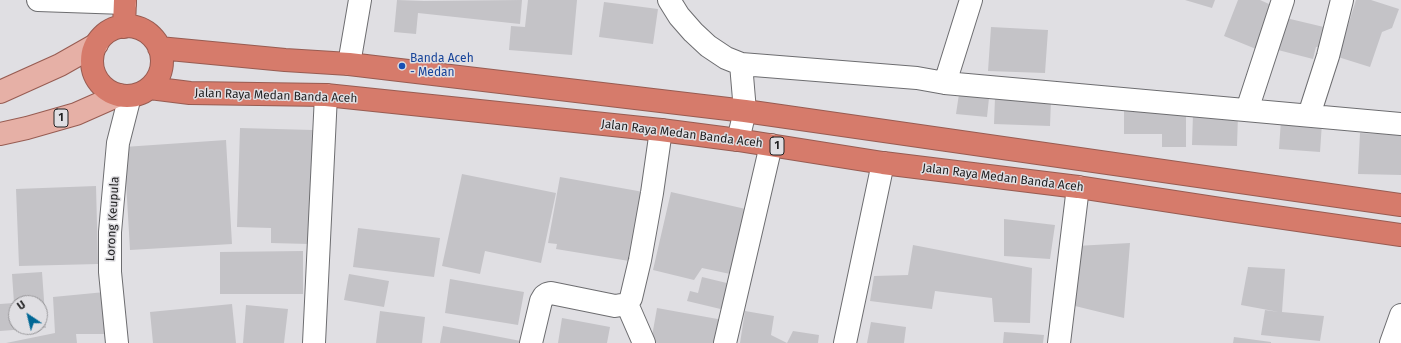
<!DOCTYPE html>
<style>
body{margin:0}
#map{position:relative;width:1401px;height:343px;overflow:hidden;background:#e0dfe3;font-family:"Fira Sans",sans-serif}
canvas{display:block}
.north{position:absolute;left:8px;top:295px;width:40px;height:40px;box-sizing:border-box;background:#e0dfe3;border:1px solid #949396;border-radius:50%;rotate:325deg;font-size:11px;font-weight:700;line-height:16px;text-align:center;color:#222223}
.north::after{content:'';display:block;margin:auto;width:14px;height:18px;background:#006795;clip-path:polygon(50% 0,100% 100%,50% 72%,0 100%)}
</style>
<div id="map">
<canvas width="1401" height="343"></canvas>
<div class="north">U</div>
</div>
<script>
const g = document.querySelector('canvas').getContext('2d');
g.lineJoin = 'round';
function fill(path, color) { g.fillStyle = color; g.fill(path, 'evenodd'); }
const poly = rows => new Path2D(rows.map(r => 'M' + r).join(''));
function trace(path, color, width, dash) { g.strokeStyle = color; g.lineWidth = width; g.lineCap = dash ? 'butt' : 'round'; g.setLineDash(dash || []); g.stroke(path); }
function drawText(font, color, halo, rows, align = 'center') {
  g.font = font + ' "Fira Sans",sans-serif'; g.lineWidth = 3; g.setLineDash([]); g.textBaseline = 'middle'; g.strokeStyle = halo; g.fillStyle = color; for (const [text, x, y, turn = 0] of rows) {
    g.save(); g.translate(x, y); g.rotate((+turn || 0) * Math.PI / 180); g.textAlign = isNaN(turn) ? turn : align; if (halo) g.strokeText(text, 0, 0); g.fillText(text, 0, 0); g.restore();
  }
}
fill(poly([
 [397,0,424,1,522,0,520,24,418,13,416,34,394,32],
 [528,0,577,0,572,55,509,50,511,26,525,27],
 [1185,0,1215,0,1212,8],
 [1238,0,1260,0,1278,8,1261,51,1224,36],
 [1356,0,1371,0,1399,9,1392,28,1382,32,1370,67,1338,57],
 [604,2,658,9,653,44,599,37],
 [1286,18,1328,28,1330,46,1316,47,1313,59,1278,50],
 [991,27,1048,30,1045,73,988,71],
 [959,94,989,98,987,117,956,114],
 [995,98,1051,100,1050,126,994,124],
 [1124,107,1186,107,1186,147,1162,147,1162,134,1124,134],
 [1193,114,1238,115,1237,146,1192,145],
 [1281,120,1322,123,1320,152,1279,149],
 [240,128,313,130,309,244,271,243,271,228,237,227],
 [1360,133,1401,135,1401,175,1358,174],
 [226,140,232,244,130,250,124,147],
 [462,174,556,193,541,263,485,251,480,274,442,266],
 [560,177,649,193,629,261,556,249,557,244,548,243],
 [96,186,98,264,19,266,16,189],
 [671,192,750,210,735,275,702,268,694,280,653,270],
 [1004,219,1055,225,1050,259,1004,256],
 [358,228,440,238,434,277,353,267],
 [1130,243,1124,318,1071,305,1076,246],
 [913,245,1032,268,1030,323,994,322,992,298,935,291,932,309,870,301,874,276,908,275],
 [303,251,303,294,220,294,220,252],
 [1248,267,1285,269,1282,312,1324,316,1320,341,1261,335,1265,310,1279,312,1241,305],
 [42,272,46,328,40,328,40,303,16,303,16,327,40,327,40,328,0,331,0,304,14,303,12,274],
 [349,274,389,281,384,307,344,300],
 [702,277,735,285,729,311,687,301,690,291,698,293],
 [450,279,524,292,518,325,445,313],
 [105,292,107,334,76,334,77,343,6,343,55,333,53,297],
 [232,304,236,343,153,343,150,312],
 [246,305,288,309,284,343,243,343],
 [657,308,723,320,719,343,658,343,651,342],
 [380,311,425,317,422,343,376,343],
 [745,311,774,316,771,335,787,343,793,331,819,335,818,343,740,343],
 [562,318,610,327,607,343,558,343],
 [871,322,906,327,904,343,867,343],
 [443,326,526,342,526,343,440,343],
 [1004,332,1044,335,1043,343,1003,343],
 [1234,337,1271,342,1271,343,1233,343]
]), '#c4c3c7');
const minor = poly([
 [38,0,125,3],
 [669,0,679,16,693,32,708,46,726,58,741,64,745,111,738,140],
 [349,64,360,0],
 [741,64,917,78,945,83,1401,124],
 [945,83,971,0],
 [1247,110,1283,0],
 [1309,115,1328,56,1342,0],
 [627,304,644,343],
 [117,343,110,272,110,232,118,143,130,96],
 [314,343,326,95],
 [531,343,541,301,544,296,547,294,551,293,615,306,627,304,631,298,640,260,652,193,661,130],
 [725,343,771,145],
 [845,343,883,163],
 [1059,343,1078,187],
 [1391,343,1401,315]
]);
const major = poly([
 [0,92,60,65,97,44],
 [0,134,27,128,76,114,119,95]
]);
const highway = poly([
 '92 61a35 35 0 1 1 70 0a35 35 0 1 1-70 0Z',
 [124,27,125,0],
 [159,48,285,60,349,64,745,111,1401,205],
 [150,88,190,93,326,95,661,130,738,140,883,163,1078,187,1228,210,1401,235]
]);
trace(minor, '#6d6d70', 24);
trace(major, '#975c52', 24);
trace(highway, '#975c52', 24);
trace(minor, '#fff', 22);
trace(major, '#e6b0a6', 22);
trace(highway, '#d67b6b', 22);
for (const [x, y, r, color] of [
 [402,66,4,"#1a4fb4"]
]) { const dot = new Path2D(); dot.arc(x, y, r, 0, 2 * Math.PI); g.fillStyle = color; g.fill(dot); trace(dot, '#e0dfe3', 1.5); }
for (const [x, y, w] of [
 [61,118,14],
 [777,146,14]
]) { const box = new Path2D(); box.roundRect(x - w / 2, y - 9, w, 18, 3); g.fillStyle = '#e0dfe3'; g.fill(box); trace(box, '#222223', 1); }
drawText('bold 11px', '#222223', null, [
 ["1",61,118],
 ["1",777,146]
]);
drawText('12px', '#164399', '#e0dfe3', [
 ["Banda Aceh",410,59],
 ["- Medan",410,73]
], 'left');
drawText('12px', '#222223', '#e0dfe3', [
 ["Jalan Raya Medan Banda Aceh",276,96,2],
 ["Jalan Raya Medan Banda Aceh",682,134,7],
 ["Jalan Raya Medan Banda Aceh",1003,178,7],
 ["Lorong Keupula",113,219,-87]
]);
</script>
